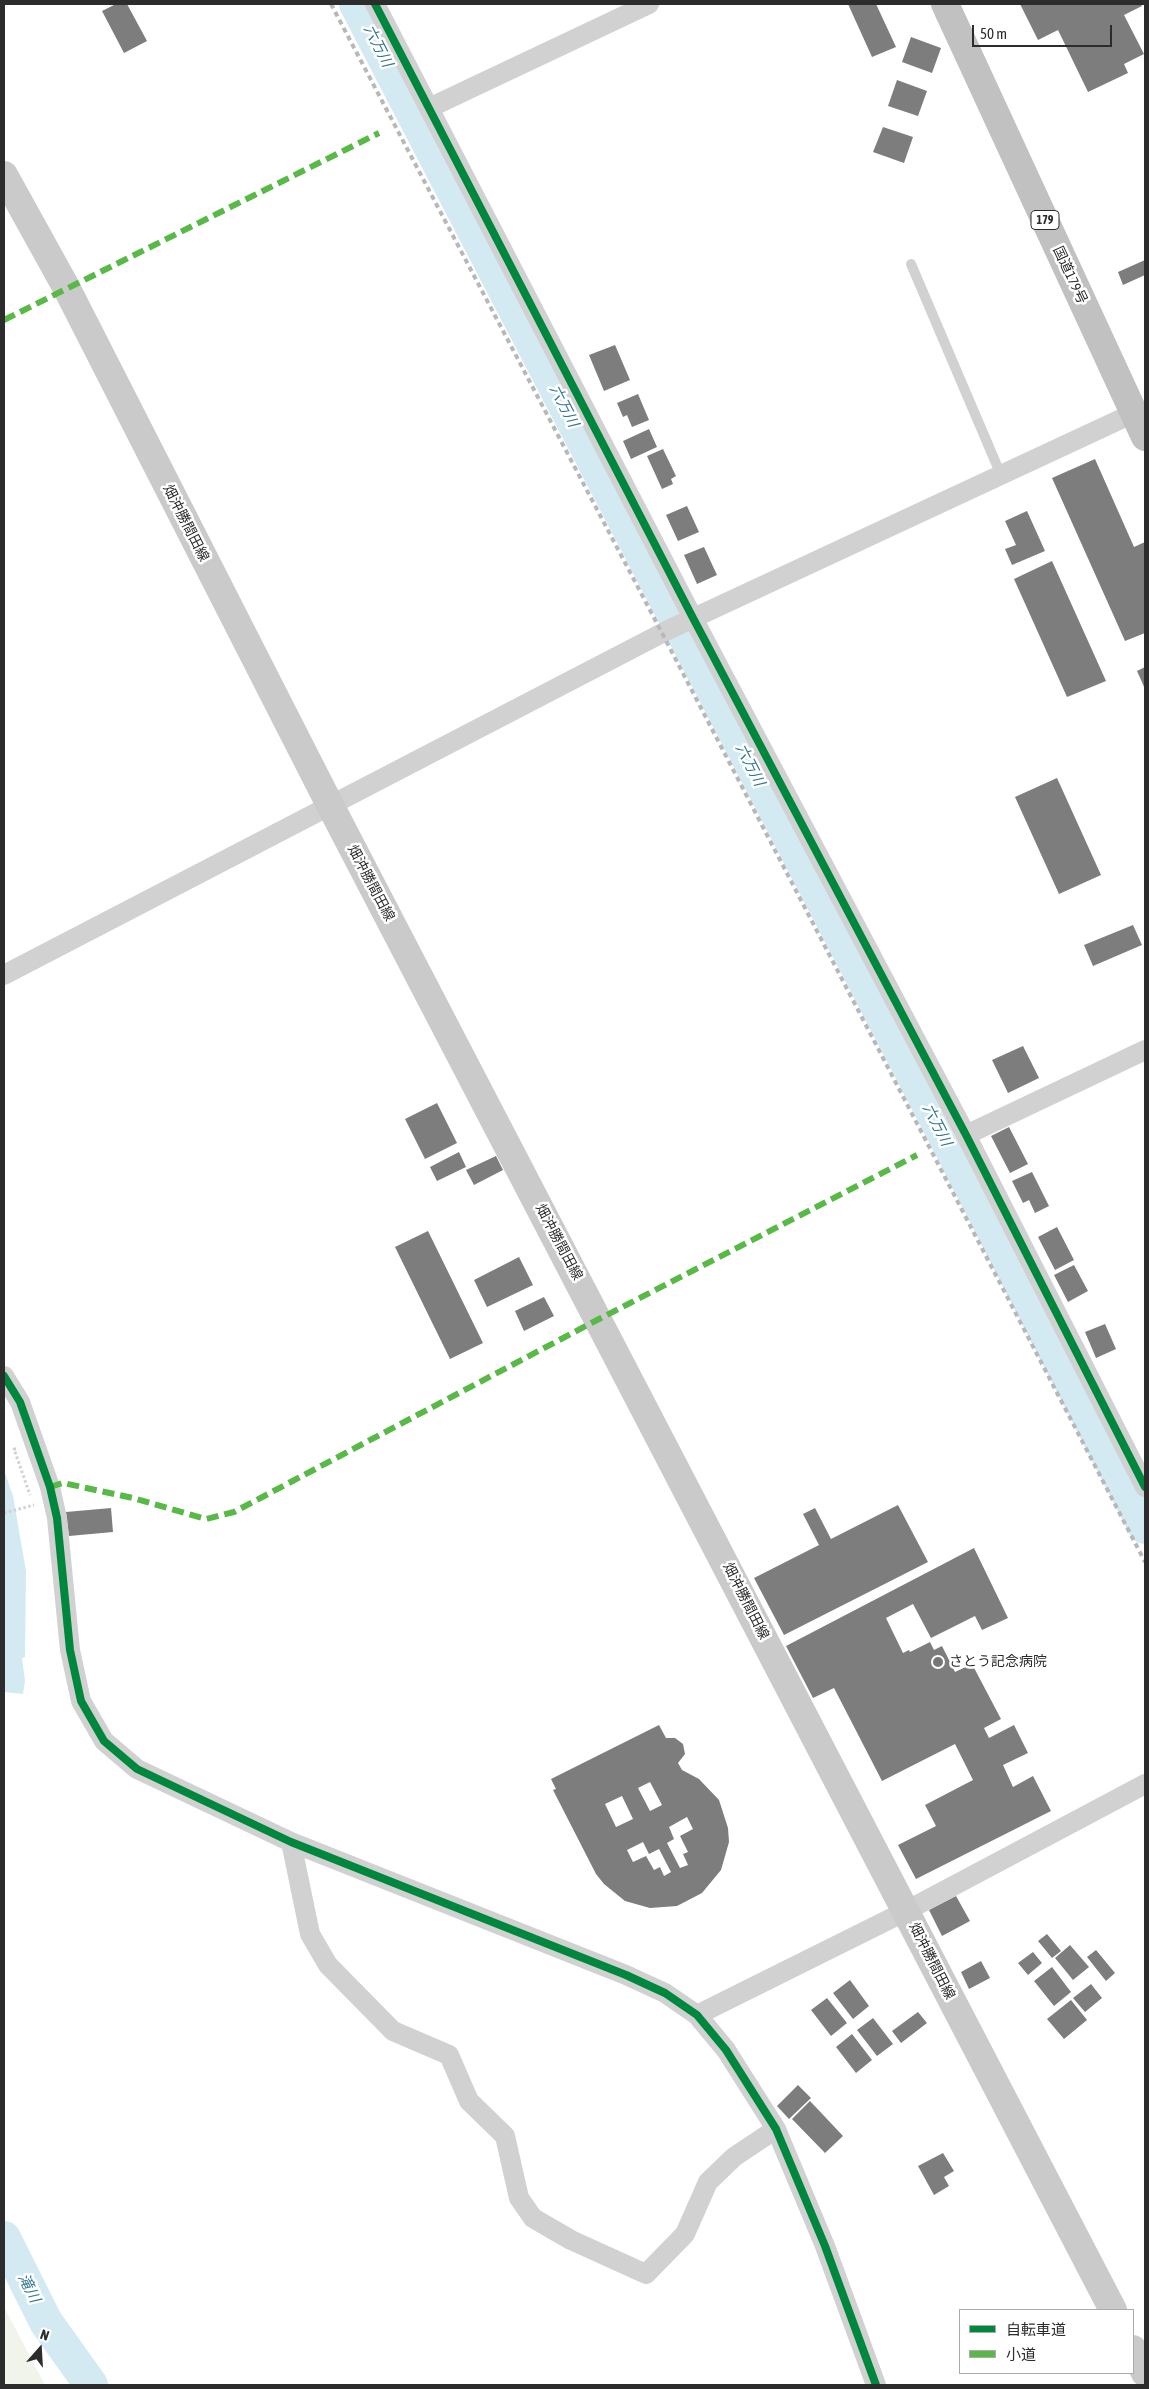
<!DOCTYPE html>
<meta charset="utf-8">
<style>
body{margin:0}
#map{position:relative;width:1149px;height:2389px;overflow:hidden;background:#fff;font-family:"Asap Condensed","Noto Sans JP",sans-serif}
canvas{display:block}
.frame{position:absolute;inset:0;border:5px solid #2c2c2c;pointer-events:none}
.legend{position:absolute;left:959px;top:2309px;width:175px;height:65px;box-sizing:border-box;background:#fff;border:1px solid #ababab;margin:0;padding:6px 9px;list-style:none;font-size:15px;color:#2c2c2c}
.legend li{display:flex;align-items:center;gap:10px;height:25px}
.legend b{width:25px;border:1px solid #ababab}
.north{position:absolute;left:15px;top:2324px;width:50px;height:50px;-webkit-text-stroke:4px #fff;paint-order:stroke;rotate:19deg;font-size:14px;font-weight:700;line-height:20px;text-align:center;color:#2c2c2c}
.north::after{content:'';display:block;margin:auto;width:18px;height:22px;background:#2c2c2c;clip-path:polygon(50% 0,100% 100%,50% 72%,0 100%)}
.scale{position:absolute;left:972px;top:25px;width:140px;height:22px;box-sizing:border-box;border:2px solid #2c2c2c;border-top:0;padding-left:6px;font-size:15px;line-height:18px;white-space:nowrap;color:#2c2c2c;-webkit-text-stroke:4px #fff;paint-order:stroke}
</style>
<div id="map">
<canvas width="1149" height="2389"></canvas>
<div class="frame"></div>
<ul class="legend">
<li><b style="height:6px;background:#00873e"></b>自転車道</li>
<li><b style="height:6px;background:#58b947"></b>小道</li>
</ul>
<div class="north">N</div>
<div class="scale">50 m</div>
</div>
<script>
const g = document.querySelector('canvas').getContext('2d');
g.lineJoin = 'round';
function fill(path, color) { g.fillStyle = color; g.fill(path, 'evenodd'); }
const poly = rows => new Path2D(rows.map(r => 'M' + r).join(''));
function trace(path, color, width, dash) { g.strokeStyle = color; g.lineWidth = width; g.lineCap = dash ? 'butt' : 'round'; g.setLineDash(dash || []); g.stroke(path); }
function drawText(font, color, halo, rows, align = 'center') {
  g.font = font + ' "Asap Condensed","Noto Sans JP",sans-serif'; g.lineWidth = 5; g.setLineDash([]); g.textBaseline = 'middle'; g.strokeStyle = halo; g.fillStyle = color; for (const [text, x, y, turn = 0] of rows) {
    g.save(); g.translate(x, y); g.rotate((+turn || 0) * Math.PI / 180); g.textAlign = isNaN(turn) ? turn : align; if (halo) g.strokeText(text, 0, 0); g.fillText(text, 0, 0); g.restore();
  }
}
fill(poly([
 [4,2307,45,2385,4,2385]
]), '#f0f4ea');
fill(poly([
 [4,1470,13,1496,26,1571,25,1657,22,1658,25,1681,23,1694,4,1692]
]), '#d4eaf2');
trace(poly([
 [356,4,949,1144,1145,1527],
 [4,2238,46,2322,91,2385]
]), '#d4eaf2', 34);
fill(poly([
 [116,4,127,4,147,41,124,53,102,11],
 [848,4,876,4,896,47,872,57],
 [1020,4,1141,4,1142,6,1124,15,1144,54,1124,64,1128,73,1088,92,1058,30,1038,40],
 [911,37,941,48,932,73,902,62],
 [897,80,927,91,918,116,888,106],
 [883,127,913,137,904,163,873,152],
 [1145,260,1145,275,1123,285,1118,272],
 [615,345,630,380,604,391,589,355],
 [638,394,649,420,632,427,627,415,623,417,617,403],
 [649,429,657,447,631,459,623,441],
 [663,449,676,476,671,479,673,484,662,489,647,456],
 [1095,459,1134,547,1145,542,1145,633,1125,641,1052,478],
 [687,506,699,532,678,541,666,515],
 [1027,511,1045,551,1012,565,1005,549,1016,545,1005,521],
 [704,547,717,575,697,584,684,555],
 [1052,561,1106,681,1067,697,1014,579],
 [1145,667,1145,689,1137,671],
 [1057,778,1101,875,1059,894,1015,797],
 [1133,925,1142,945,1093,966,1084,945],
 [1023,1046,1039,1078,1008,1093,992,1060],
 [437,1103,457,1143,425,1159,405,1119],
 [1009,1127,1028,1164,1010,1173,991,1136],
 [459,1152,466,1167,437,1181,430,1167],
 [496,1156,503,1170,474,1185,466,1170],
 [1032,1172,1049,1206,1035,1213,1029,1200,1023,1203,1012,1181],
 [1057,1227,1074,1260,1055,1270,1038,1237],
 [428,1231,483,1343,450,1359,395,1247],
 [519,1257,533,1285,487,1307,474,1280],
 [1074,1265,1088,1291,1068,1302,1054,1275],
 [544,1297,554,1316,524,1331,515,1311],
 [1105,1324,1116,1349,1096,1358,1085,1332],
 [898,1505,928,1562,784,1635,754,1578,819,1545,803,1514,815,1508,831,1539],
 [111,1508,113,1532,69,1536,66,1512],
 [974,1548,1008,1618,982,1630,975,1616,931,1638,913,1604,886,1618,903,1653,909,1650,910,1652,930,1642,934,1650,942,1646,955,1672,972,1664,1001,1719,984,1728,989,1738,1014,1725,1028,1753,1003,1765,1013,1787,1033,1776,1051,1811,916,1879,898,1845,936,1826,925,1805,973,1780,955,1744,882,1781,834,1688,813,1698,786,1646],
 [659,1725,666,1738,675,1738,683,1744,685,1754,678,1763,682,1770,699,1779,719,1800,728,1828,729,1842,721,1870,702,1893,677,1906,650,1908,625,1901,604,1884,596,1874,553,1790,556,1789,551,1779],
 [650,1782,662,1805,650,1811,638,1788],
 [622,1796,633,1819,616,1827,605,1804],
 [687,1817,693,1829,680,1836,688,1852,683,1854,688,1865,680,1868,667,1843,674,1839,669,1827],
 [643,1842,649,1854,659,1849,671,1872,664,1876,660,1867,654,1870,646,1856,633,1862,627,1850],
 [956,1896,970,1921,942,1936,929,1910],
 [1047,1934,1061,1951,1052,1958,1038,1941],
 [1070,1945,1089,1967,1073,1980,1055,1958],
 [1096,1950,1115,1973,1106,1981,1087,1957],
 [1033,1952,1042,1963,1028,1975,1018,1963],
 [981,1961,990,1978,969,1989,961,1972],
 [1052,1967,1071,1992,1054,2006,1034,1981],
 [850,1980,869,2006,853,2019,833,1993],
 [1091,1984,1102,1998,1085,2012,1073,1998],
 [827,1998,847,2023,831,2036,811,2010],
 [1071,2000,1087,2020,1064,2039,1047,2019],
 [918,2012,927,2023,901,2043,892,2031],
 [873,2018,893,2044,877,2056,857,2030],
 [852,2034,872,2060,856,2073,836,2047],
 [798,2085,811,2098,789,2119,777,2106],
 [810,2101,843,2136,825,2153,792,2119],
 [943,2153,954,2171,944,2177,949,2186,934,2195,918,2166]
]), '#7d7d7d');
trace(poly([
 [16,1449,14,1449,30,1495],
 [4,1513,34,1505]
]), '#d1d1d1', 3, [2.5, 2.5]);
trace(poly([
 [911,264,1001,475]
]), '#d1d1d1', 10);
trace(poly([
 [375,4,693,618,966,1135,1145,1487],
 [429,108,649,4],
 [4,975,670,629,1134,413],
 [966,1135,1145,1050],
 [4,1376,20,1402,50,1487,57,1518,70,1650,81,1701,104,1741,137,1769,291,1842,626,1975,665,1993,697,2015,726,2050,776,2129,825,2246,876,2385],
 [291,1842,310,1934,328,1965,393,2031,449,2055,469,2101,505,2136,519,2198,533,2218,571,2240,646,2274,685,2234,708,2182,734,2157,776,2129],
 [697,2015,906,1911,1145,1784]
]), '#d1d1d1', 20);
trace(poly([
 [4,175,66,287,330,805,1113,2310],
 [1133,2349,1145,2373]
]), '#cacaca', 28);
trace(poly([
 [945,4,1145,437]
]), '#c1c1c1', 28);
trace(poly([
 [331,4,662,633,1145,1562]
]), '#b8b8b8', 4, [5, 4]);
trace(poly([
 [4,320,379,133],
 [50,1487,63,1483,133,1498,206,1519,234,1512,599,1319,917,1155]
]), '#58b947', 6, [12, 6]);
trace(poly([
 [375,4,693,618,966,1135,1145,1487],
 [4,1376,20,1402,50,1487,57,1518,70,1650,81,1701,104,1741,137,1769,291,1842,626,1975,665,1993,697,2015,726,2050,776,2129,825,2246,876,2385]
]), '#00873e', 8);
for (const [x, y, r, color] of [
 [938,1662,6,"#767676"]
]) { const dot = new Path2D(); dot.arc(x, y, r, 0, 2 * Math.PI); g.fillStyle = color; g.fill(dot); trace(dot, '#fff', 2); }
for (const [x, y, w] of [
 [1045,220,28]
]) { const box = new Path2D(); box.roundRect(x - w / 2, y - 9.5, w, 19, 4); g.fillStyle = '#fff'; g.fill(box); trace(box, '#2c2c2c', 1); }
drawText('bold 12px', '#2c2c2c', null, [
 ["179",1045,220]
]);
drawText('14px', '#2c2c2c', '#fff', [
 ["国道179号",1070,275,65],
 ["畑沖勝間田線",186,523,63],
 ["畑沖勝間田線",371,883,62],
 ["畑沖勝間田線",559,1242,62],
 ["畑沖勝間田線",746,1601,63],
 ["畑沖勝間田線",932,1961,63]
]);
drawText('14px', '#2c2c2c', '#fff', [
 ["さとう記念病院",949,1662]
], 'left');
drawText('italic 15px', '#357893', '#fff', [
 ["六万川",378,46,63],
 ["六万川",564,406,63],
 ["六万川",750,765,63],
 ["六万川",937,1125,63],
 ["滝川",29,2288,63]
]);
</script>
